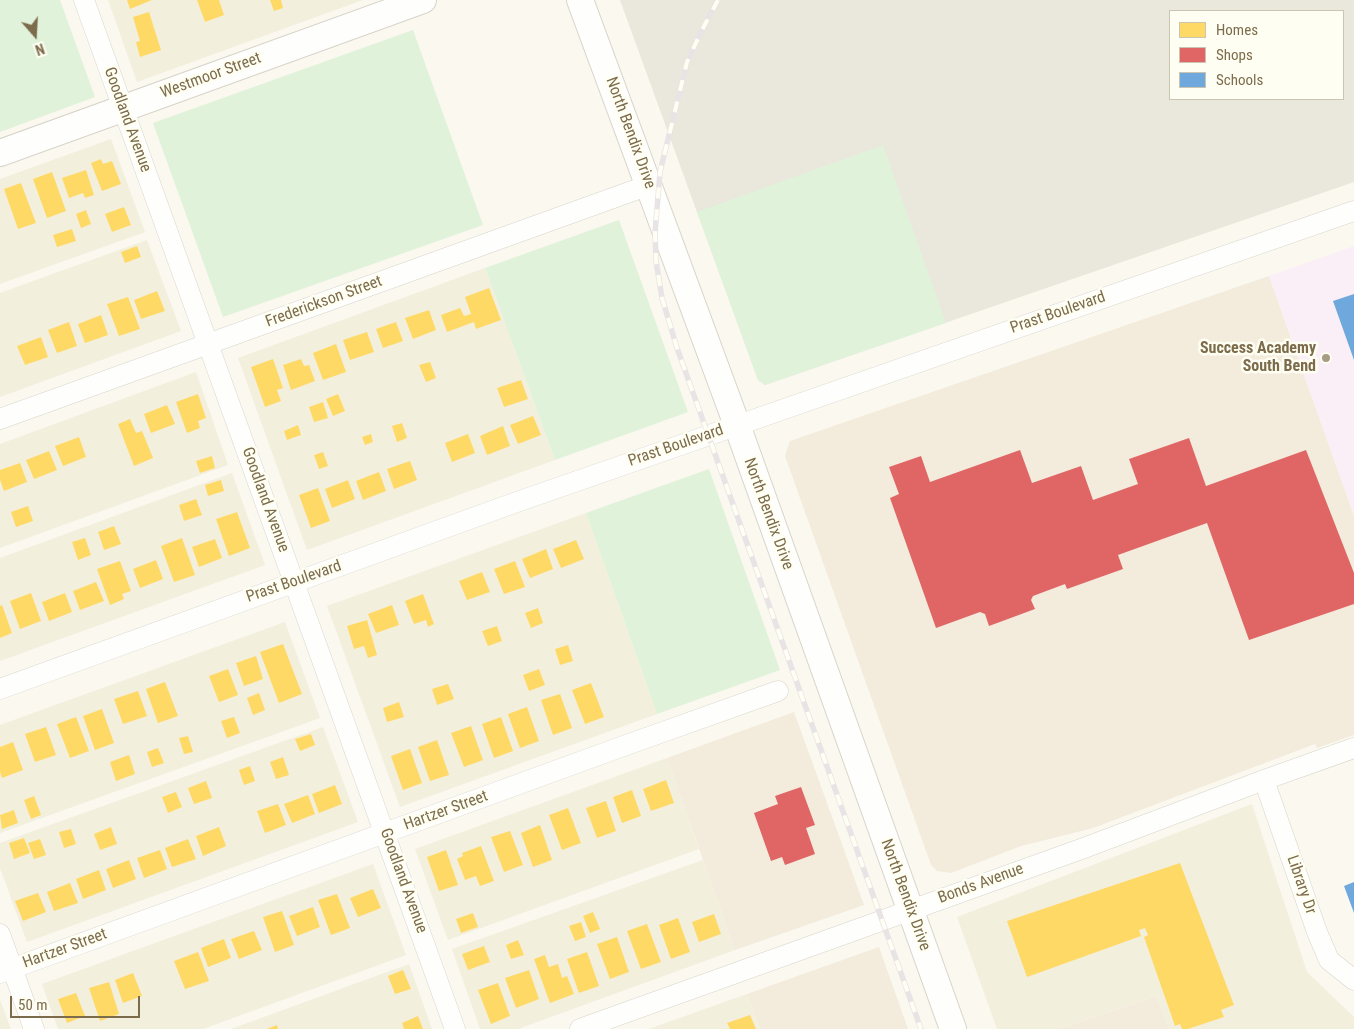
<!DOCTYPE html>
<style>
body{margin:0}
#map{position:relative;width:1354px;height:1029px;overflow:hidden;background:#faf8ef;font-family:"Roboto Condensed",sans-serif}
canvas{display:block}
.legend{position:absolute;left:1169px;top:10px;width:175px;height:90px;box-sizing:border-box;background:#fffef3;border:1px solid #cbc4b0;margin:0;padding:6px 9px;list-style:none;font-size:15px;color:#7c6c4b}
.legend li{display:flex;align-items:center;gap:10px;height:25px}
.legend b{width:25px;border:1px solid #cbc4b0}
.north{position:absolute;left:10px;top:10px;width:50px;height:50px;-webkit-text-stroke:4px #fffef3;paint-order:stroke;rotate:161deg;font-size:14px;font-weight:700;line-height:20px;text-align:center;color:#7c6c4b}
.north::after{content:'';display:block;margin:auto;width:18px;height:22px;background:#7c6c4b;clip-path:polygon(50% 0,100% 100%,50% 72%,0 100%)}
.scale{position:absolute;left:10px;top:996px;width:130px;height:22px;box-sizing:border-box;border:2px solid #7c6c4b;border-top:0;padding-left:6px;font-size:15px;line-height:18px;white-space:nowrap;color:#7c6c4b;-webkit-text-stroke:4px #fffef3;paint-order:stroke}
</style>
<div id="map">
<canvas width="1354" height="1029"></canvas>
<ul class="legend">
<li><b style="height:14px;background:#ffd966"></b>Homes</li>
<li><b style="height:14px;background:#e06666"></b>Shops</li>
<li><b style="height:14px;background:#6fa8dc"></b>Schools</li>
</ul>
<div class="north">N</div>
<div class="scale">50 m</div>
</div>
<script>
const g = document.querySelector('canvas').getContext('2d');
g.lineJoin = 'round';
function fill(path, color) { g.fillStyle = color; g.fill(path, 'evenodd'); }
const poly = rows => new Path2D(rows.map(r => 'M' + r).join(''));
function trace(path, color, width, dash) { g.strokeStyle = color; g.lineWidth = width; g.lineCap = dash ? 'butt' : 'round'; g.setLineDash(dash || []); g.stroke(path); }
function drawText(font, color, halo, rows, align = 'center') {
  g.font = font + ' "Roboto Condensed",sans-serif'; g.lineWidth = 5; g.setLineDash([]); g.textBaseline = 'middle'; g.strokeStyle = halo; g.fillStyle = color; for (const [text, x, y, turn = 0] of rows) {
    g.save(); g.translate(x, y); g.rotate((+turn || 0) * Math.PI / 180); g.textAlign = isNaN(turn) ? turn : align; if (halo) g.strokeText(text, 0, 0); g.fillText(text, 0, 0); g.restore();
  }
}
fill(poly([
 [108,0,363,0,137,82],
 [111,139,145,232,0,284,0,179],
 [147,240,181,331,0,397,0,293],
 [485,268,555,460,307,550,238,358],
 [196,372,228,465,0,548,0,444],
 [232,473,265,565,0,661,0,558],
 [586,513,657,714,400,807,327,606],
 [285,622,320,718,0,833,0,725],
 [323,727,358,822,27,942,0,868,0,843],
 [667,758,699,849,448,940,415,849],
 [1252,804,1307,972,1354,1017,1354,1029,1169,1029,1156,996,1060,1029,997,1029,957,917],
 [703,860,735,950,518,1029,480,1029,452,949],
 [373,864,406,955,203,1029,58,1029,42,984],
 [409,964,432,1029,231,1029],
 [747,994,760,1029,649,1029],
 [0,1000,11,1029,0,1029]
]), '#f3efdd');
fill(poly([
 [1269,276,1354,516,1354,735,1317,748,1315,744,1093,828,1021,846,951,873,937,871,931,865,785,456,790,441],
 [794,712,864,905,735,950,667,758],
 [879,947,908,1029,760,1029,747,994],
 [1156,996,1169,1029,1060,1029]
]), '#f3ebdc');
fill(poly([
 [620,0,1354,0,1354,182,765,385,758,380],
 [1170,11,1343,11,1343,99,1170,99]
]), '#eae7dc');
fill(poly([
 [1354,246,1354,516,1269,276]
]), '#faeff6');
fill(poly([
 [0,0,60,0,95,97,0,132],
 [413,30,483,225,223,317,153,123],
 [883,145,946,323,765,385,758,380,697,212],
 [619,220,688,412,555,460,485,268],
 [709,469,780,670,657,714,586,513]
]), '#e0f2da');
fill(poly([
 [127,0,152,0,130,9],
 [197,0,219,0,224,15,205,22],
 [270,0,281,0,283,8,274,11],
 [149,12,161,50,140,57,136,42,140,41,133,17],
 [101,159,103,164,112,161,121,184,102,191,91,163],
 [86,170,94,195,85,198,83,193,69,198,62,178],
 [52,172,66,211,47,218,33,179],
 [21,183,36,223,18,229,4,189],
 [124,207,131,225,112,232,105,214],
 [86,210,91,224,81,228,76,214],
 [72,229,76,241,57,247,53,235],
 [137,246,141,257,125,263,121,252],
 [489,288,501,320,476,329,474,322,447,332,441,315,460,308,464,316,471,314,465,297],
 [157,291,165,311,141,319,134,300],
 [128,297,140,329,119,336,107,304],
 [429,310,436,330,413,339,405,318],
 [101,315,108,335,85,343,78,324],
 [69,322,77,346,57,353,48,330],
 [396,322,403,341,383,348,376,329],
 [367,332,374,352,350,360,343,340],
 [41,337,48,357,25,365,17,346],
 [336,344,346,372,323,380,313,353],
 [273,359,283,388,277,390,281,401,265,407,251,367],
 [301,359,304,366,309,365,315,381,291,390,283,365],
 [430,362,436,378,426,382,419,365],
 [521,380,528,399,504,407,497,388],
 [198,394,206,418,198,421,200,428,187,433,176,402],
 [338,394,345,411,333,416,326,399],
 [323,402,328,418,314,422,309,407],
 [167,405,175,424,151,433,144,414],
 [533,416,541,435,518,444,510,425],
 [130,419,136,433,142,431,153,458,134,466,118,424],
 [402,423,407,438,397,442,392,426],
 [298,425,301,435,287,440,284,431],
 [503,426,510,446,487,455,480,436],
 [371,434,373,442,365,445,362,437],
 [468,434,475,453,452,462,445,443],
 [79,437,86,457,63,466,55,446],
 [49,451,57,470,34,479,26,460],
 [323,452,328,466,319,469,314,455],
 [212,456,215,468,200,473,196,461],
 [410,461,417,480,394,489,387,469],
 [20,463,27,482,4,491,0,480,0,470],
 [379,472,386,491,363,500,356,481],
 [221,480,224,491,208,496,205,485],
 [348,480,355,499,332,508,325,489],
 [318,488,330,521,311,528,299,495],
 [196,499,202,515,184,521,179,505],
 [28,506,33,521,16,527,11,512],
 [237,512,250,548,229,556,216,519],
 [114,526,121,544,104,550,98,532],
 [85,538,91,555,78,560,72,542],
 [182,538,195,575,174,582,161,546],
 [215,539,222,558,199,567,192,547],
 [576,540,584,559,561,568,553,549],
 [546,549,553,569,530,578,522,559],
 [156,560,163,579,140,588,133,569],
 [120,561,131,591,122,594,124,599,110,605,97,569],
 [515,561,525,587,504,594,494,569],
 [482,572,490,592,467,600,459,581],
 [96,582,104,601,80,610,73,591],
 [31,593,41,621,20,629,10,601],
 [65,593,72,612,49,621,42,602],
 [423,594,434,624,428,627,426,620,414,624,405,601],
 [2,605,12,633,0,638,0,606],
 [392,605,399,625,376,633,368,614],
 [538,608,543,623,531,628,525,613],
 [367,620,377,655,368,658,364,646,354,649,347,626],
 [497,626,502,641,488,646,482,631],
 [283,644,302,694,279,703,260,652],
 [568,645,573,661,560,665,555,649],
 [256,656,263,679,244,686,236,663],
 [228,669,238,695,219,702,209,676],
 [539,669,545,685,529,691,523,675],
 [165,682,178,716,158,723,146,689],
 [591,683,604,717,585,724,572,690],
 [448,684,454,699,437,705,432,689],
 [138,691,147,716,123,724,114,699],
 [259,693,265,710,253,715,247,698],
 [560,694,572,728,553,735,541,700],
 [399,702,404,717,387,722,383,708],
 [527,707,539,741,520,748,508,714],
 [102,709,114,743,95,750,83,716],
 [76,717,89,751,70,758,57,724],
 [234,717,240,733,227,738,221,721],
 [501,717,513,751,494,758,482,724],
 [471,726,483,760,464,767,451,733],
 [46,727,56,755,35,762,25,734],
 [311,734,315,745,300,751,295,739],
 [188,736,193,752,184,754,179,738],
 [437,740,449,775,430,781,418,747],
 [13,742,23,770,2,778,0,772,0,747],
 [158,748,164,763,152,767,147,752],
 [410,749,422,783,403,790,391,756],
 [129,755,135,774,116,781,110,762],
 [283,757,289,775,276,779,270,762],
 [250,766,255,781,244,785,239,770],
 [666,780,674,803,651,811,643,789],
 [206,781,212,798,194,804,188,788],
 [335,785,342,804,319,813,312,794],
 [632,790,641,816,622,823,613,797],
 [176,792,182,807,168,813,162,797],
 [308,795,315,814,292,823,284,804],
 [34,796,41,815,31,819,24,800],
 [606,801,616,831,597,838,586,808],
 [278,804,286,825,265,833,257,811],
 [568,808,581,843,562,850,549,815],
 [14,810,18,823,2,829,0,815],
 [540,825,552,860,533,867,521,833],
 [111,827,117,844,100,850,94,834],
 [219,827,226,846,203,856,196,836],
 [71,829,76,844,64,848,59,832],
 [510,831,523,865,504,872,491,837],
 [24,838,30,853,14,859,9,843],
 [40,839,46,855,34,859,28,843],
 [188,839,196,859,172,867,165,848],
 [481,846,494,881,480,886,476,876,465,880,457,859,463,856,462,853],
 [160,850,167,869,144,878,137,858],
 [446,850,458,885,439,891,427,857],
 [129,860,136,879,113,888,106,869],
 [1180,863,1234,1005,1221,1010,1224,1017,1188,1029,1182,1029,1180,1024,1175,1026,1144,937,1148,935,1145,928,1139,930,1141,936,1027,977,1007,921],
 [99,870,106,890,83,899,76,879],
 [70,883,78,903,54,911,47,892],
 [373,889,381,908,358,917,350,898],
 [38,893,46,912,23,921,15,901],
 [337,894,350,928,331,935,318,900],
 [313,907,320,927,297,936,289,916],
 [282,911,294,945,275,952,263,917],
 [593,912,600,929,590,933,583,916],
 [473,913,478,927,461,933,456,919],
 [714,914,721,934,699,942,692,922],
 [678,918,690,952,671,959,659,925],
 [581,922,586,937,575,941,569,926],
 [647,924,661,962,641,969,627,931],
 [254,931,262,950,239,959,231,939],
 [617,937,629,972,610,979,597,944],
 [224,939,231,958,208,967,201,948],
 [518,940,524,955,511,959,506,945],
 [484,946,490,962,468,970,462,954],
 [198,952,209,981,185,989,174,961],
 [587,952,599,986,579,993,567,959],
 [545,955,549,967,558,964,562,978,567,976,574,994,550,1003,534,959],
 [403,970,411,989,395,994,388,976],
 [529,970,539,999,516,1008,505,978],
 [133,973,142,996,123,1003,115,980],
 [109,982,119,1014,100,1021,89,988],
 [498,983,510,1016,491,1024,478,990],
 [76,993,85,1016,67,1023,58,999],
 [750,1015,756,1029,730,1029,727,1023],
 [418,1016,423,1029,404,1029,402,1023],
 [277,1025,278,1029,267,1029]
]), '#ffd966');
fill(poly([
 [1189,438,1206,486,1306,450,1354,573,1354,604,1249,640,1207,523,1118,555,1123,569,1067,589,1065,584,1033,596,1031,600,1035,609,989,626,985,614,980,612,936,628,890,498,899,494,889,467,921,456,930,482,1020,450,1032,483,1081,466,1093,500,1138,484,1129,459],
 [801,787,815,825,806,828,815,854,785,865,782,857,771,861,754,813,778,804,775,796]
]), '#e06666');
fill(poly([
 [1354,294,1354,360,1333,301],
 [1354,882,1354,913,1344,886]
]), '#6fa8dc');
const minor = poly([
 [84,0,455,1029],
 [0,419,649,185],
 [0,689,514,503,1354,211],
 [1264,780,1317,932,1329,960,1354,980],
 [0,934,34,1029],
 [0,973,618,748,778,691],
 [580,1029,1084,848,1264,780,1354,748]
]);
const tertiary = poly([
 [580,0,737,425,953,1029],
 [0,153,423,0]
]);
trace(minor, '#d8d4ca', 21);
trace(tertiary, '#d8d4ca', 28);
trace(minor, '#fefefd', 20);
trace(tertiary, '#fefefd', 26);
const rail = poly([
 [718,0,701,32,687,62,660,172,655,233,656,261,662,298,677,348,921,1029]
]);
trace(rail, '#e8e4e6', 5.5);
trace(rail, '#fffef3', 4, [11]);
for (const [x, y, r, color] of [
 [1326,358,5,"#a89d84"]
]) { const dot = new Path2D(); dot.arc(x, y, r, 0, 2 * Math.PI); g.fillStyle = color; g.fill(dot); trace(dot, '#fffef3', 2); }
drawText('16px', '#7c6c4b', '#fffef3', [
 ["Westmoor Street",211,76,-20],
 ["Goodland Avenue",127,120,70],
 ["North Bendix Drive",630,133,70],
 ["Frederickson Street",324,302,-20],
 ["Prast Boulevard",1058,313,-19],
 ["Prast Boulevard",676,446,-19],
 ["Goodland Avenue",265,500,70],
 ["North Bendix Drive",768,514,70],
 ["Prast Boulevard",294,582,-19],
 ["Hartzer Street",446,811,-20],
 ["Goodland Avenue",403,881,70],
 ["Bonds Avenue",981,884,-20],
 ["Library Dr",1301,885,71],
 ["North Bendix Drive",905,895,70],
 ["Hartzer Street",65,949,-20]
]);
drawText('bold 16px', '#7c6c4b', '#fffef3', [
 ["Success Academy",1316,349],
 ["South Bend",1316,367]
], 'right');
</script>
